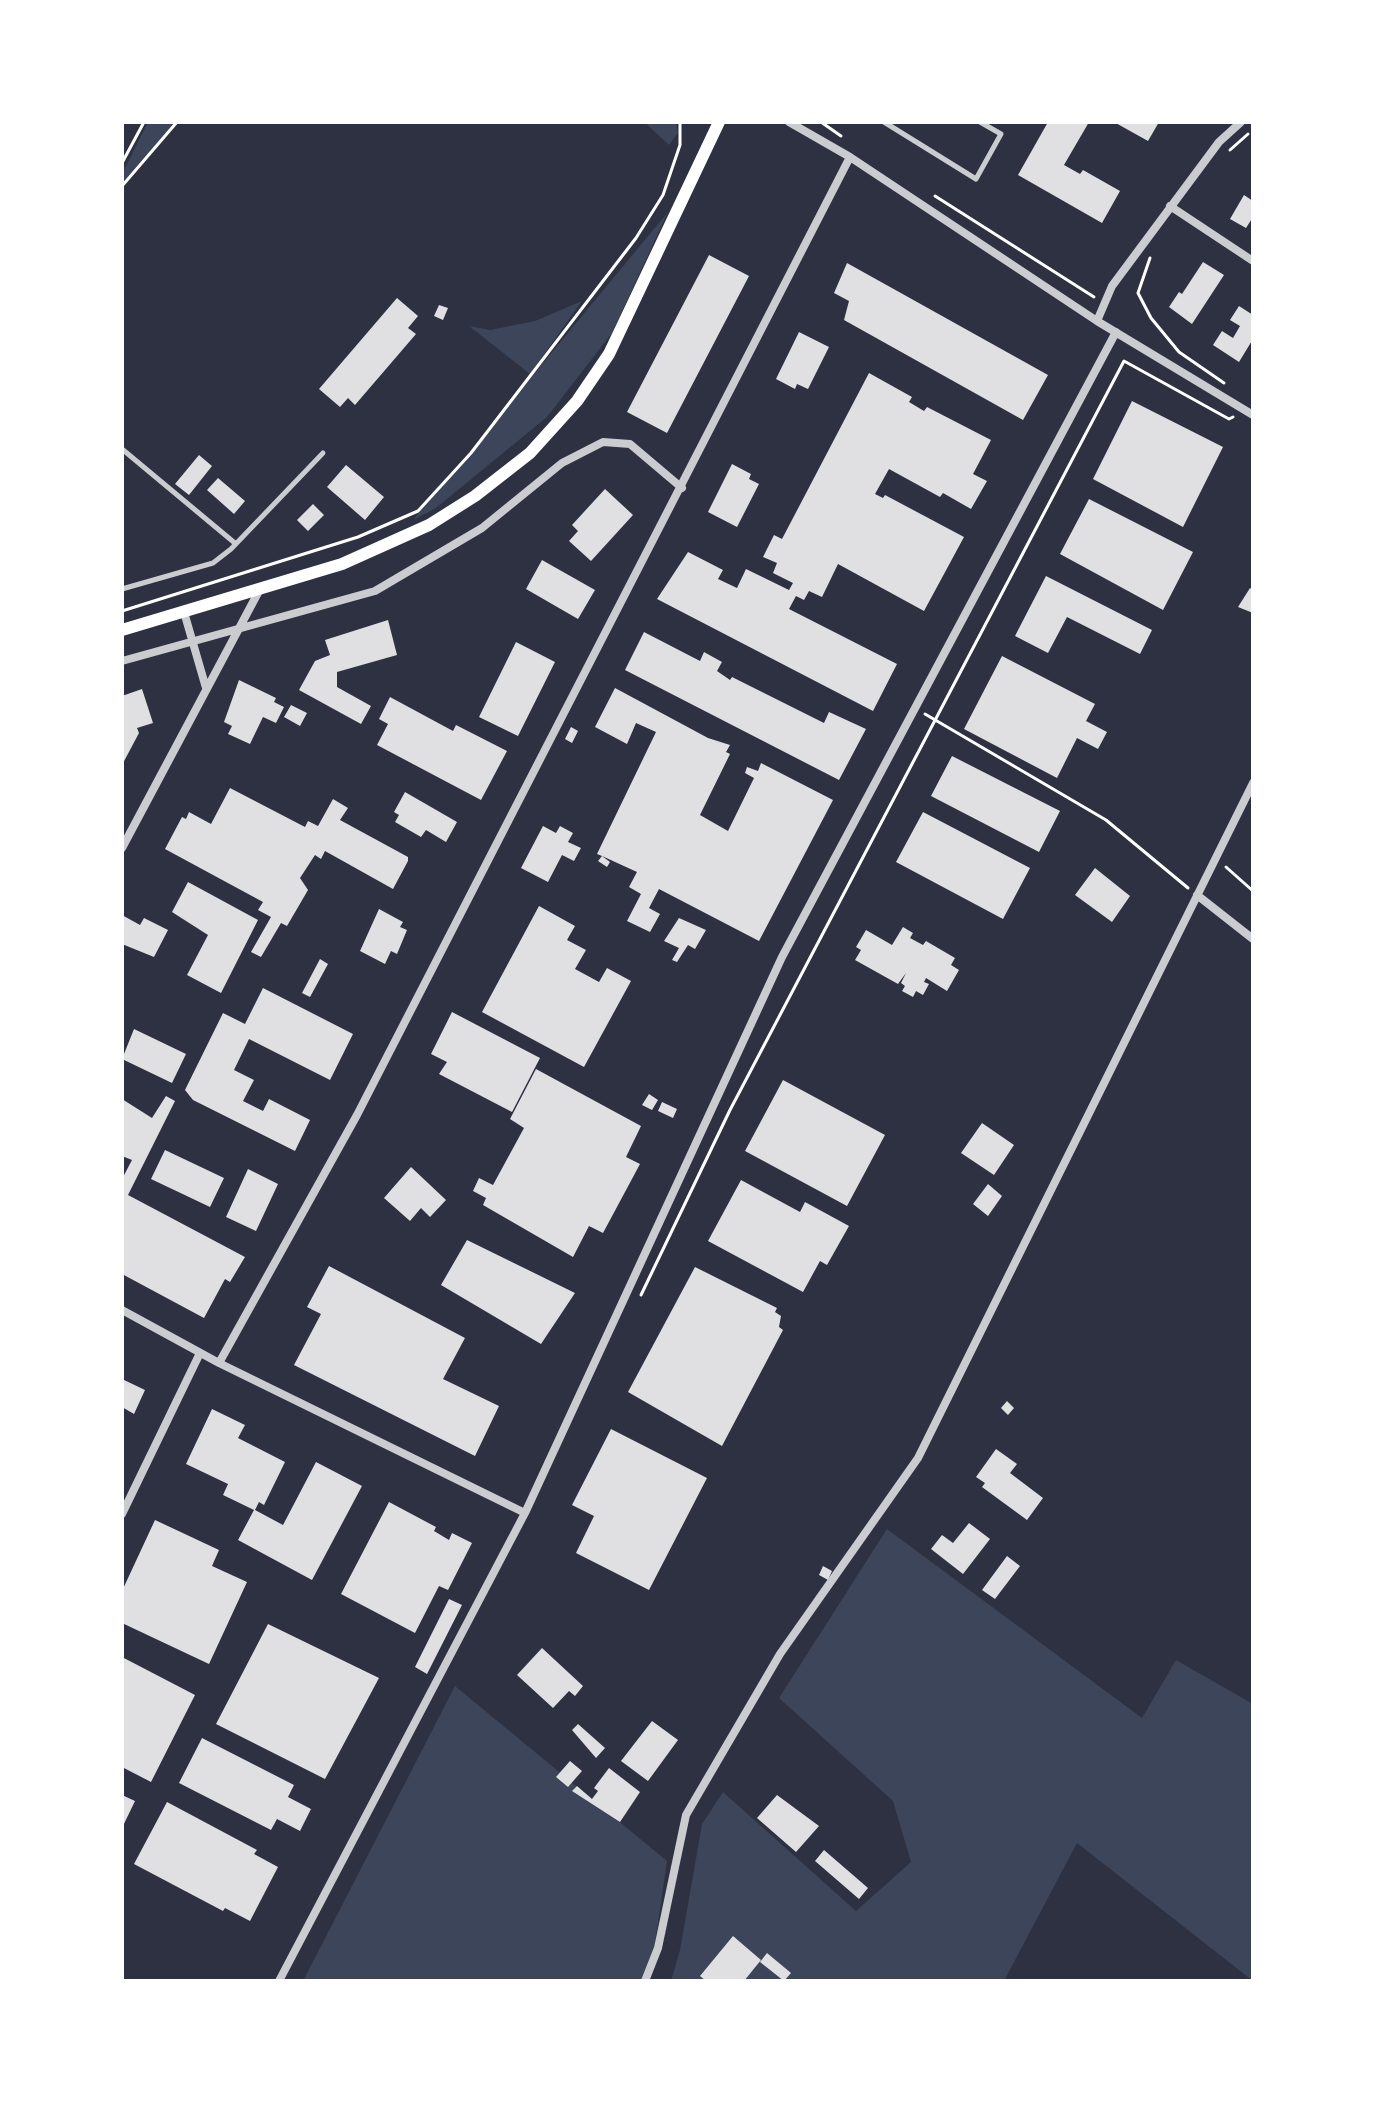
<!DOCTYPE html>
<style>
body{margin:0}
#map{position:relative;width:1375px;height:2103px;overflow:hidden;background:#2d3142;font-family:Cabin,sans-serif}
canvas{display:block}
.frame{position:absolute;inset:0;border:124px solid #fff;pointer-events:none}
</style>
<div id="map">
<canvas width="1375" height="2103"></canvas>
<div class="frame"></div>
</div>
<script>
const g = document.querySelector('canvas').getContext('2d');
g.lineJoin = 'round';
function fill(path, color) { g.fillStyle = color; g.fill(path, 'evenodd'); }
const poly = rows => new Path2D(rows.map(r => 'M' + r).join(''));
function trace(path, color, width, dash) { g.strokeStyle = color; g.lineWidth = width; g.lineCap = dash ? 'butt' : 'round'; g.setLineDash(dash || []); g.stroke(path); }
fill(poly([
 [148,122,175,122,122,183,122,174],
 [644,122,676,122,678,133,669,145],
 [668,212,612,333,547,417,436,508,413,520],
 [582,301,530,374,469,326,490,330,535,321],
 [887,1529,1142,1718,1176,1660,1253,1704,1253,1981,1077,1843,1004,1981,671,1981,680,1950,702,1824,723,1792,856,1911,911,1862,893,1801,779,1698],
 [455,1686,667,1861,655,1944,643,1981,303,1981]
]), '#3c4559');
fill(poly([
 [1048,122,1089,122,1064,165,1080,174,1083,170,1120,191,1102,223,1018,175],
 [1114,122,1159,122,1148,141],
 [1244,195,1253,201,1253,217,1246,228,1230,219],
 [709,255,749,276,667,433,627,412],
 [1203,262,1224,275,1192,324,1169,307,1179,292,1182,294],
 [847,263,1048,375,1023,420,844,320,849,301,834,293],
 [397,298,418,316,408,328,416,334,355,405,348,398,340,407,319,389],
 [439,305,448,308,443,320,434,316],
 [1239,306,1253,315,1253,339,1239,362,1213,345,1222,331,1233,338,1240,326,1230,320],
 [799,332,829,347,808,389,797,384,795,389,776,379],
 [869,373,912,397,909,402,924,411,927,407,991,440,973,474,987,481,971,509,943,493,940,497,889,469,875,494,883,498,885,495,964,537,924,611,838,564,822,597,809,591,804,600,796,596,789,609,897,664,873,711,657,599,688,552,723,570,718,579,737,588,746,569,789,590,793,583,773,573,777,563,763,557,774,535,782,539],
 [1132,401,1223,447,1183,527,1093,479],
 [199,455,212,466,189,495,175,484],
 [732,464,751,474,749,479,759,484,737,527,708,512],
 [346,465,384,497,365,520,327,487],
 [218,478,245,501,234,514,207,490],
 [605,489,633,515,591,561,569,541,578,531,572,525],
 [1089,499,1193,552,1163,610,1060,554],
 [313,504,324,515,308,531,297,520],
 [542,560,595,590,578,619,526,589],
 [1046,576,1152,630,1140,654,1067,617,1048,653,1015,636],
 [1250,588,1253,590,1253,613,1238,607],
 [388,620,397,655,337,672,337,687,371,706,361,724,299,690,315,661,330,655,325,640],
 [644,632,700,661,704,652,722,662,717,671,730,680,732,677,824,723,829,712,866,729,839,780,625,670],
 [516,642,555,662,518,736,479,717],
 [1002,656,1095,704,1086,721,1107,732,1098,749,1077,738,1057,778,964,729],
 [239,680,276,698,274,702,284,707,276,723,263,717,250,744,228,734,232,726,224,722],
 [615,688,708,738,730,745,726,752,730,754,700,815,728,831,754,778,745,773,747,767,758,771,761,763,833,800,759,941,659,889,649,908,660,914,650,932,627,921,641,894,629,887,637,872,602,856,610,862,607,867,598,861,602,856,597,854,656,732,636,723,627,744,595,727],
 [142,689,153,723,137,728,139,733,122,765,122,696],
 [390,697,453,731,456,725,507,751,481,800,377,745,388,724,379,719],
 [291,705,307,713,300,726,284,717],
 [571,727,578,731,572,743,565,739],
 [952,756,1060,811,1039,852,931,796],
 [230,788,305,827,308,821,318,826,333,799,348,808,340,820,408,857,408,861,393,889,325,851,321,859,315,855,300,878,308,890,287,926,281,923,261,957,251,952,271,917,258,910,263,902,165,849,182,817,186,819,189,812,211,824],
 [405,792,457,822,446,842,426,830,421,837,395,822,399,815,394,812],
 [923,812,1030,868,1003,919,896,862],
 [543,826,556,833,560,826,573,833,568,842,581,848,574,861,562,855,548,882,521,868],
 [1095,868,1130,896,1112,922,1075,895],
 [188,882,258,920,221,993,187,975,208,935,172,912],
 [539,906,575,926,567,940,586,950,575,969,599,982,607,968,631,981,584,1067,482,1012],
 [379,909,403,922,400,927,407,930,397,954,391,951,385,964,360,951],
 [122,915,140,925,144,918,168,930,154,957,122,944],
 [679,918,706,930,695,949,688,945,677,962,672,960,679,948,664,941],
 [903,927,913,933,910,938,923,945,926,941,955,958,951,965,959,970,947,991,926,978,924,982,929,984,923,995,916,991,913,997,902,991,905,986,901,983,906,973,898,984,855,960,861,950,856,947,866,930,892,945],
 [320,959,328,964,310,997,302,993],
 [263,988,353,1034,330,1080,249,1039,234,1070,254,1080,243,1101,263,1111,269,1099,310,1120,295,1151,193,1100,185,1090,223,1013,245,1024],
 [452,1012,540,1058,512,1112,439,1074,447,1062,431,1054],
 [134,1029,186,1054,172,1083,122,1059],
 [536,1069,641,1126,626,1157,640,1164,603,1233,589,1226,573,1257,483,1205,486,1198,473,1191,479,1178,493,1185,524,1128,510,1119],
 [783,1080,885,1135,847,1206,745,1151],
 [649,1094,658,1100,652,1110,642,1105],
 [166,1096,175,1101,128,1195,245,1257,230,1282,225,1279,204,1318,122,1274,122,1179,132,1160,122,1156,122,1099,152,1118],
 [662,1102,677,1109,673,1118,658,1111],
 [982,1123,1014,1145,994,1175,961,1153],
 [165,1150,224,1178,210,1207,151,1179],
 [411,1167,446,1200,430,1217,421,1208,410,1221,384,1198],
 [248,1169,278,1184,256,1231,226,1217],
 [741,1180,800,1212,805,1202,849,1226,827,1265,820,1261,803,1292,708,1241],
 [988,1184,1002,1196,988,1216,973,1204],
 [467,1240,575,1293,541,1344,441,1285],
 [329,1266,465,1338,443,1379,499,1406,475,1456,294,1365,321,1314,307,1307],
 [695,1267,777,1308,775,1312,781,1316,779,1327,783,1330,722,1446,628,1392],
 [122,1379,145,1390,134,1414,122,1407],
 [1007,1401,1014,1408,1008,1415,1001,1408],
 [212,1409,245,1425,238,1438,285,1462,264,1505,259,1502,255,1510,283,1525,316,1462,362,1486,312,1580,238,1540,254,1510,223,1495,228,1484,186,1464],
 [611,1429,707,1478,649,1590,576,1553,594,1516,572,1505],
 [996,1449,1017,1464,1010,1473,1043,1498,1027,1520,982,1487,985,1483,976,1477],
 [389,1502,436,1527,434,1531,449,1540,452,1533,472,1543,448,1590,439,1586,415,1633,341,1594],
 [155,1520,219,1550,212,1566,247,1582,209,1664,122,1623,122,1591],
 [969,1523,990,1539,963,1574,931,1549,942,1535,953,1543],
 [1007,1556,1020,1566,995,1599,982,1590],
 [823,1566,832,1571,828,1580,819,1575],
 [449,1599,462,1605,427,1674,415,1667],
 [268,1624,379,1678,325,1779,216,1724],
 [542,1648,583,1686,575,1696,569,1691,553,1708,517,1675],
 [122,1657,195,1695,151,1782,122,1767],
 [652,1721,678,1740,648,1781,621,1761],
 [578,1724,605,1748,596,1758,572,1730],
 [202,1738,294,1785,288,1797,311,1809,300,1831,277,1819,271,1830,179,1783],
 [570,1761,582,1771,568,1787,556,1777],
 [609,1768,640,1792,620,1822,572,1791,577,1786,592,1799,598,1791,594,1788],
 [122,1795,135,1801,122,1828],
 [777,1795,819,1826,796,1852,757,1818],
 [167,1802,257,1850,254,1854,278,1867,250,1921,225,1908,223,1911,134,1864],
 [824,1850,868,1888,859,1899,815,1861],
 [733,1936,761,1960,744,1981,706,1981,700,1976],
 [767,1953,791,1973,784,1981,760,1962]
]), '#e0e0e3');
trace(poly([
 [821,122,841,136],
 [1230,150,1248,134],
 [122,163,144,122],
 [122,186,177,122],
 [935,196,1094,297],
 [1150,258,1138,293,1151,318,1179,352,1224,383],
 [122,611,358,537,418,511,471,453,636,238,663,195,680,145,680,122],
 [925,714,1106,820,1188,888],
 [1226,867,1253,891],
 [641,1295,730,1110,1124,361,1229,419,1233,417]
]), '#fff', 3);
trace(poly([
 [884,122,976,179,1001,134,980,122],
 [122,449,236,544],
 [122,589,213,563,231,549,323,453]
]), '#caccd0', 5);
trace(poly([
 [789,122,850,157,1097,321,1253,415],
 [1170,206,1253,261],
 [1097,321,1112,286,1219,142,1241,122],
 [184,612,206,688],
 [122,661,375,591,482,528,562,463,603,442,630,444,682,488],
 [122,848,260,589],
 [1197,895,1253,939],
 [122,1310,219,1363,525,1513],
 [219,1363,357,1115,850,157],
 [122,1514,200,1353],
 [279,1981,525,1513,782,957,1116,332],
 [645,1981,658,1948,686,1815,780,1654,918,1458,1253,783]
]), '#caccd0', 8);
trace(poly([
 [122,630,342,564,429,525,475,496,530,453,577,401,609,354,719,122]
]), '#fff', 12);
</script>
